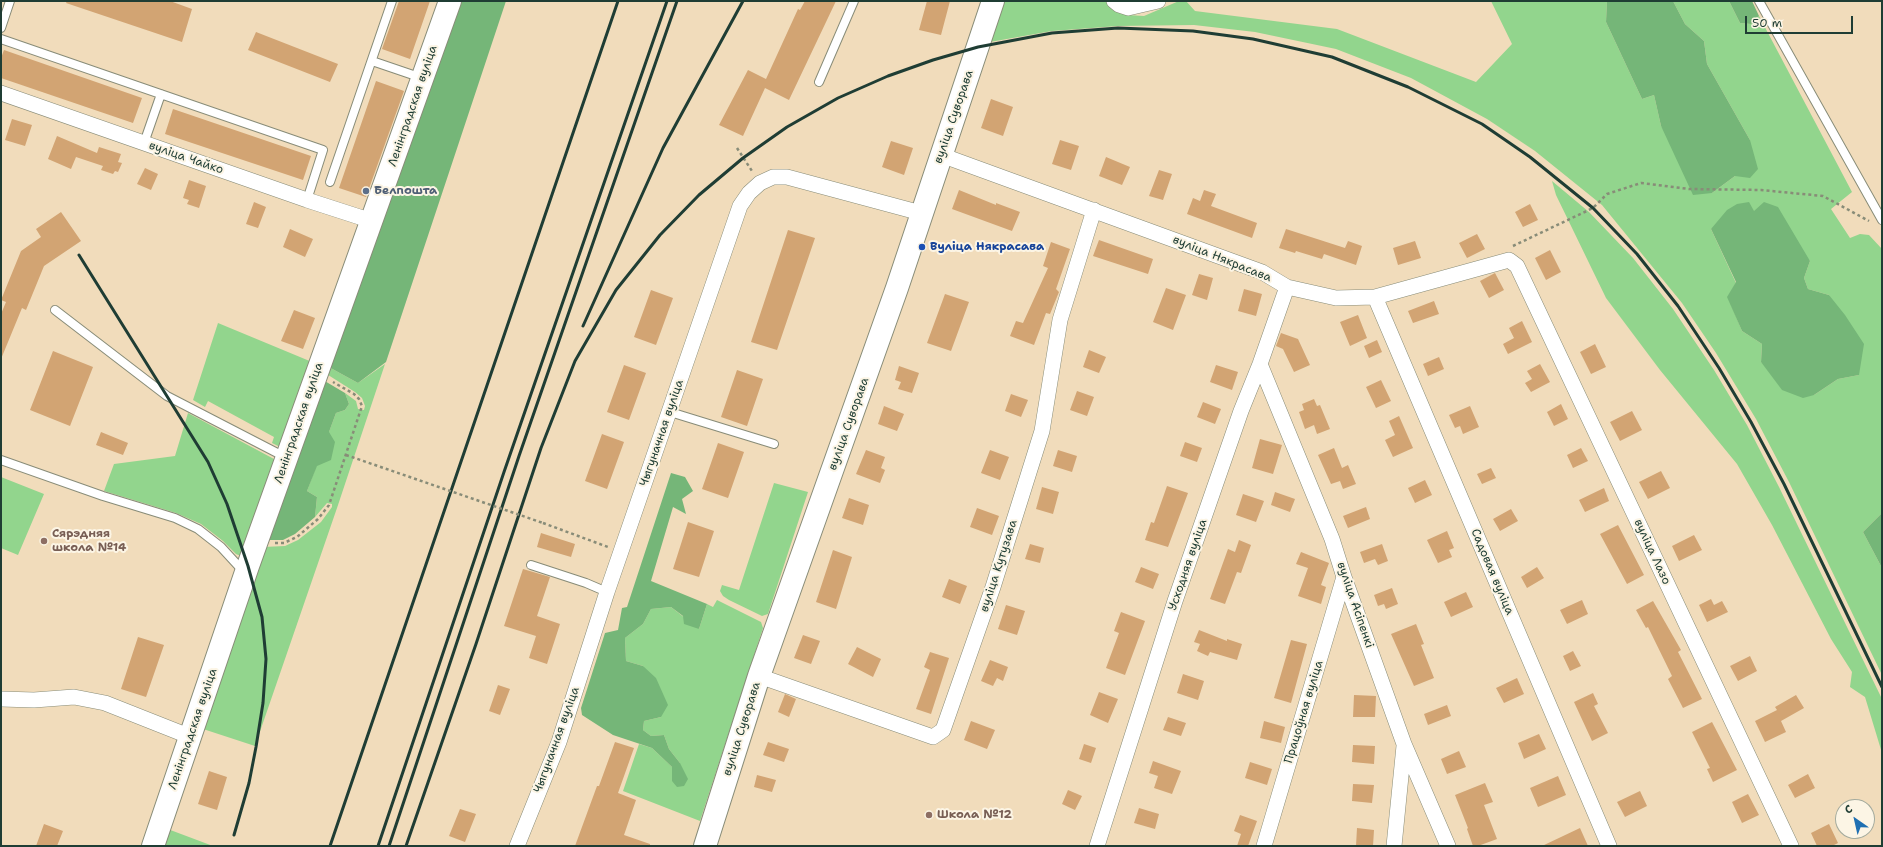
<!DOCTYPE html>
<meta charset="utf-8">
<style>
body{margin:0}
#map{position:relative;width:1883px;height:847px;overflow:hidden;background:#f1dcbb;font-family:"Shantell Sans",sans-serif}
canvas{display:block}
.frame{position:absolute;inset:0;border:2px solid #1f3d34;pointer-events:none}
.north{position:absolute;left:1835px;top:799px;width:40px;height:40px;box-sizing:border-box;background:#fcf5e5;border:1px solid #a4ab9e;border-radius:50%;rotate:326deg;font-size:11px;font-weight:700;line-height:16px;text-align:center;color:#1f3d34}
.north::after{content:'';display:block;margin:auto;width:14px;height:18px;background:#1f6fb2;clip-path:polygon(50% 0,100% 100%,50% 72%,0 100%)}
.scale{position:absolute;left:1745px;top:16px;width:108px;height:18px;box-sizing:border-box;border:2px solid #1f3d34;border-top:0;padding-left:5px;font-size:12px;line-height:14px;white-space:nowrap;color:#1f3d34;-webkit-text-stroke:3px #fcf5e5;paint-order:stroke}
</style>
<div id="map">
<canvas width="1883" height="847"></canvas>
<div class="frame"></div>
<div class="north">С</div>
<div class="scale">50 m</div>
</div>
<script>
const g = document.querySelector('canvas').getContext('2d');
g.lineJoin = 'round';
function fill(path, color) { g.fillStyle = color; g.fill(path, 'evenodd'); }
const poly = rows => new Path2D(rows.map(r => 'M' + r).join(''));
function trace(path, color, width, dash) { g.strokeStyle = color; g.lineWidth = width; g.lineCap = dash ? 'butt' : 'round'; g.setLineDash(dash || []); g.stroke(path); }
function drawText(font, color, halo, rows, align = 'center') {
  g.font = font + ' "Shantell Sans",sans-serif'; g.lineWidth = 4; g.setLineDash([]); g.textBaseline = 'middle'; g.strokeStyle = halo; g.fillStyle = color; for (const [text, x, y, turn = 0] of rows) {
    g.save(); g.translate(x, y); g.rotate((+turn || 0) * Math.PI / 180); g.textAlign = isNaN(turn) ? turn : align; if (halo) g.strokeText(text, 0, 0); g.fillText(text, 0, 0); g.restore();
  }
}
fill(poly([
 [1004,1,1105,1,1128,15,1144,16,1179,1,1186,1,1195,11,1337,29,1476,82,1512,44,1491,1,1607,1,1606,22,1642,99,1654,95,1661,126,1712,193,1735,176,1750,140,1707,64,1704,41,1685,24,1673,1,1729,1,1740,23,1751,24,1759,16,1852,192,1831,209,1850,238,1860,234,1869,235,1882,249,1882,513,1863,532,1882,568,1882,675,1789,482,1756,419,1716,353,1682,303,1602,205,1535,151,1487,119,1411,78,1336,49,1255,32,1194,25,1118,26,1052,31,990,42],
 [1754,211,1810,261,1804,278,1808,289,1829,295,1859,375,1838,379,1814,395,1761,362,1762,344,1742,331,1728,297,1736,283,1711,229],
 [1552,181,1589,212,1633,258,1673,309,1714,370,1747,425,1779,487,1882,699,1882,753,1865,697,1850,687,1852,672,1831,639,1772,525,1737,464,1660,370,1606,298,1556,195],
 [218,323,312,362,284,444,278,446,272,443,274,437,208,401,205,407,193,400],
 [385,364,337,508,255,746,200,728,263,547,285,546,298,540,321,522,332,507,332,504,327,503,315,517,317,497,307,491,336,413,345,410,349,404,345,393,356,401,358,409,364,410,365,406,362,398,355,392,325,373,327,366,358,383],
 [188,413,274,459,277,464,243,557,236,554,223,541,201,524,176,513,104,491,114,464,175,456],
 [1,477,44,494,18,555,1,548],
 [774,483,808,492,768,614,762,616,729,600,723,596,720,591,722,585,739,590],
 [717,600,761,622,763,628,700,821,623,791,639,744,652,748,672,767,672,781,680,763,669,749,664,735,651,736,643,730,644,721,661,717,643,666,626,661,625,638,643,624,651,609,671,607,699,629,707,604,713,607],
 [165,828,213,846,159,846]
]), '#92d58d');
fill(poly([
 [457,1,506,1,386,362,358,383,327,366],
 [1607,1,1673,1,1685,24,1704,41,1707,64,1750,140,1758,169,1750,178,1735,176,1712,193,1693,195,1661,126,1654,95,1642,99,1606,22],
 [1729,1,1752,1,1759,16,1751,24,1740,23],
 [1749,202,1754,211,1764,202,1778,207,1810,261,1804,278,1808,289,1829,295,1845,315,1864,344,1859,375,1838,379,1814,395,1803,398,1782,390,1761,362,1762,344,1742,331,1727,297,1736,282,1711,229,1727,210,1737,204],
 [323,380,345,393,349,404,345,410,336,413,329,432,335,442,331,460,317,466,307,491,317,497,315,517,295,534,283,540,266,540],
 [671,473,685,477,693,491,682,499,686,514,673,507,651,581,707,604,699,629,684,624,683,616,671,607,651,609,643,624,625,638,626,661,643,666,656,678,668,705,661,717,644,721,643,730,651,736,664,735,669,749,680,763,688,779,684,786,677,787,672,781,672,767,652,748,613,735,582,715,581,708,605,633,618,630,622,608,627,607],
 [1882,513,1882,568,1863,532]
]), '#75b678');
fill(poly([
 [67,1,170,1,192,9,182,42,66,3],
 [399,1,430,1,410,59,382,49],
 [805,1,836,1,789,100,765,88,743,136,719,125,748,70,766,79,798,9,800,10],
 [927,1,950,1,941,35,919,30],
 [256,32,338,64,330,82,248,50],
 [4,50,142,98,133,123,1,78,1,58],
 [376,81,404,91,366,197,339,188],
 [991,99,1013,107,1003,136,981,128],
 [173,109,311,156,303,180,165,134],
 [12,119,32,125,25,146,5,140],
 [57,136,97,153,99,147,121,154,118,162,122,163,118,172,115,171,113,174,101,170,103,166,76,157,71,169,48,159],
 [1060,140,1079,146,1071,170,1052,164],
 [891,141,913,148,904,175,882,167],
 [1106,157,1130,167,1122,185,1099,176],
 [145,168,158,174,151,190,137,184],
 [1159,170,1172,174,1163,200,1149,196],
 [189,180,206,186,199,208,187,204,189,200,183,198],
 [959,190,996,205,996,203,1020,212,1012,231,952,209],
 [1204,190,1216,194,1211,206,1257,223,1252,238,1187,214,1193,198,1200,201],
 [254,202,266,207,258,228,246,224],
 [1530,204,1538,220,1523,227,1515,212],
 [61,212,81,241,44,266,26,310,22,308,1,359,1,314,6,302,1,300,21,251,41,237,36,229],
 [290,229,313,239,305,257,283,247],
 [1286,229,1345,248,1348,241,1362,246,1356,265,1324,254,1322,259,1296,251,1295,253,1279,248],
 [788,230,815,238,777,350,751,342],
 [1477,234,1485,249,1467,258,1459,243],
 [1099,240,1153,259,1148,274,1093,256],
 [1415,241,1421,258,1398,265,1393,248],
 [1051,242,1070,249,1056,289,1059,292,1050,314,1046,313,1034,345,1010,336,1016,321,1023,323,1048,268,1043,266],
 [1550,250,1561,272,1546,280,1535,258],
 [1495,273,1504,290,1489,298,1480,281],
 [1199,274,1213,278,1207,300,1192,295],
 [1166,288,1186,295,1173,330,1153,322],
 [1244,289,1262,294,1256,316,1238,311],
 [651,290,673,298,656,345,634,337],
 [945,294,969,302,951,351,927,343],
 [1434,301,1439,314,1413,323,1408,311],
 [294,310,315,318,303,349,281,341],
 [1358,315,1367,338,1350,346,1340,322],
 [1522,321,1532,342,1508,354,1503,344,1514,338,1509,328],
 [1281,333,1298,339,1310,365,1294,372,1283,349,1276,346],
 [1377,340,1382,352,1369,358,1364,346],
 [1595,344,1606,367,1591,374,1580,352],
 [1089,350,1106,357,1099,373,1083,367],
 [53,351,93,367,70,426,30,410],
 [1439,357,1444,369,1428,376,1423,364],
 [1540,364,1550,382,1531,392,1525,383,1532,379,1527,371],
 [624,365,646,373,629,420,607,412],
 [1216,365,1238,372,1232,390,1210,382],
 [899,366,919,373,912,393,898,389,901,382,895,380],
 [737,370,763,379,747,426,721,417],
 [1381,380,1391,401,1376,408,1366,387],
 [1077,391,1094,397,1087,416,1070,410],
 [1011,394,1028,400,1021,417,1005,411],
 [1314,399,1317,406,1320,405,1330,429,1317,434,1314,425,1305,429,1299,412,1304,410,1302,404],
 [1203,402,1221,409,1215,424,1197,417],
 [1561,404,1568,419,1554,426,1547,412],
 [884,406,904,414,897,431,878,424],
 [1470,406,1479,427,1463,434,1460,426,1455,428,1449,415],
 [1632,411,1642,430,1620,441,1610,422],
 [1399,416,1413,448,1393,457,1385,440,1395,435,1389,421],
 [101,432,128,443,123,455,96,445],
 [602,434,624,442,607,489,585,481],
 [1260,439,1282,445,1273,474,1252,468],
 [1185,442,1202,448,1197,462,1180,456],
 [718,443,744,452,728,498,702,489],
 [1334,448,1342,468,1348,465,1356,484,1343,489,1340,481,1331,484,1318,455],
 [1581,448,1588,461,1573,468,1567,455],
 [866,450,885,457,881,468,885,470,880,483,856,474],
 [990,450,1009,457,1000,480,981,473],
 [1058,450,1077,456,1072,472,1053,466],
 [1491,468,1496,478,1482,484,1477,474],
 [1661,471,1670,488,1648,499,1639,482],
 [1425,480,1432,495,1415,503,1408,488],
 [1167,486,1188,493,1168,547,1145,540,1151,522,1154,523],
 [1042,487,1059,492,1053,514,1036,509],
 [1604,488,1609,501,1585,512,1579,500],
 [1275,492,1295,499,1290,512,1271,505],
 [1243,494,1264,501,1256,522,1236,515],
 [849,498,869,505,863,525,842,518],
 [1366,507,1370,519,1348,528,1343,516],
 [977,508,999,516,992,535,970,527],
 [1511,509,1518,521,1500,531,1493,519],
 [688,522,714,531,699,577,673,569],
 [1618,525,1644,575,1627,584,1600,534],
 [1447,531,1454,548,1449,550,1452,557,1438,563,1427,540],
 [541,533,575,544,571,557,537,547],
 [1694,535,1702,550,1679,561,1672,546],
 [1239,540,1251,545,1241,573,1237,572,1225,604,1210,599,1228,549,1235,552],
 [1030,544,1044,548,1040,563,1025,559],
 [1382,544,1388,561,1378,565,1375,559,1364,563,1360,552],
 [833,550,852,557,836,609,816,602],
 [1301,552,1329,563,1321,585,1326,587,1321,604,1298,596,1308,568,1296,564],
 [1141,567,1159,574,1153,589,1135,582],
 [1537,567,1544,578,1527,588,1521,577],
 [523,569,550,577,537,616,560,624,547,664,529,658,536,636,504,626],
 [949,579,967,586,960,604,942,597],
 [1392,588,1398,604,1386,609,1384,604,1378,606,1374,595],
 [1466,592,1473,607,1451,617,1444,602],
 [1711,599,1714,605,1722,601,1728,612,1707,622,1699,605],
 [1582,600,1588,614,1567,624,1560,610],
 [1653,601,1681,650,1678,652,1702,699,1683,708,1668,679,1672,676,1648,627,1646,628,1636,610],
 [1006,605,1025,611,1017,635,998,629],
 [1121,612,1145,621,1125,675,1106,668,1119,633,1114,631],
 [1416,624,1424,644,1421,645,1434,678,1414,686,1391,634],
 [1199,630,1227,641,1227,639,1242,644,1237,660,1210,652,1208,656,1197,651,1200,644,1194,642],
 [803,635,820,641,811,664,794,658],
 [138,637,164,645,146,697,121,689],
 [1291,640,1307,644,1291,703,1274,698],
 [857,647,881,659,873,677,848,664],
 [1573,651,1581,666,1570,671,1563,656],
 [930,652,949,658,931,714,916,709,930,670,924,667],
 [1750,656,1757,671,1738,681,1730,666],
 [990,660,1008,667,1003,681,997,678,993,686,981,681],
 [1183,674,1204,681,1198,700,1177,693],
 [1517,678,1524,694,1504,703,1496,688],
 [498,685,510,689,500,715,489,711],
 [1099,692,1118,699,1108,723,1090,715],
 [1593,693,1598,704,1594,706,1608,733,1592,741,1574,702],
 [785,694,796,699,789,717,778,712],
 [1354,695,1376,696,1375,717,1353,717],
 [1796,695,1804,708,1781,721,1786,732,1765,742,1755,721,1777,710,1775,707],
 [1447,705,1451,716,1428,725,1424,714],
 [1168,717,1186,723,1181,736,1163,730],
 [971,721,995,730,987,749,964,740],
 [1264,721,1285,727,1281,743,1260,738],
 [1712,722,1737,770,1713,782,1707,769,1710,768,1692,732],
 [1539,734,1546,749,1524,759,1518,743],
 [615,742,634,748,618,793,636,800,624,835,650,844,650,846,575,846,597,786,599,786],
 [768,742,789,749,784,762,763,755],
 [1084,744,1096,748,1091,763,1079,759],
 [1353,745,1375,746,1374,764,1352,762],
 [1459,751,1466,767,1447,774,1441,759],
 [1153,761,1181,771,1172,794,1154,788,1158,776,1149,773],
 [1250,762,1272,769,1267,785,1245,778],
 [209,771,227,777,217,810,198,804],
 [1808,774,1815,788,1795,798,1788,785],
 [757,775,776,780,772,792,754,787],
 [1558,776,1566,795,1538,807,1530,788],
 [1485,783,1493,802,1484,805,1497,839,1478,846,1473,846,1467,829,1468,828,1455,795],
 [1353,784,1374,785,1372,803,1352,801],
 [1068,790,1082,796,1075,810,1062,804],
 [1640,791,1647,806,1625,817,1617,802],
 [1748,794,1759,815,1742,823,1732,802],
 [1139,808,1159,814,1155,829,1134,823],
 [460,809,476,814,465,842,449,836],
 [1240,815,1257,821,1248,846,1237,846,1241,834,1234,831],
 [44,824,63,831,57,846,36,846],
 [1829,824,1838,843,1832,846,1817,846,1811,833],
 [1357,828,1374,830,1373,846,1356,846],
 [1580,828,1588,846,1542,846]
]), '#d2a473');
const lane = poly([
 [1759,1,1882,220],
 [1,28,10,1],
 [1,39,323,150,307,200],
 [372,61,422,78],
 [819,82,854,1],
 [144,143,161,94],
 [330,182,392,1],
 [55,310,167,396,287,458],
 [670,412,774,444],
 [1,460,103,496,175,518,198,529,221,547,244,572],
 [531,565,586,583,607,592]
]);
const street = poly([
 [1114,1,1119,5,1128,8,1158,1],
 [1,93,307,200,372,221],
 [941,155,1262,272,1287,287,1336,298,1375,297,1509,260,1517,266,1791,846],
 [1375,297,1609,846],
 [1260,364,1332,539,1344,577,1404,744,1448,846],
 [759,676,933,737,943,730,993,587,1042,431,1060,320,1094,210],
 [1,699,34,700,74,697,105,703,191,737],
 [517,846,559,742,607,592,740,206,749,193,760,183,773,177,787,177,921,213],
 [1097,846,1175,601,1241,411,1260,364,1287,287],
 [1264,846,1344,577],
 [1394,846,1404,746]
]);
const secondary = poly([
 [153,846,248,566,450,1],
 [705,846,759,676,897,288,993,1]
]);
trace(lane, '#888c78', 10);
trace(street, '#888c78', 16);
trace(secondary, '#888c78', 24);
trace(poly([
 [737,148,752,171],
 [1513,246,1593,208,1607,194,1641,183,1689,189,1761,190,1823,196,1869,221],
 [543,523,608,547],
 [275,543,284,543,297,537,318,519,329,505,362,406,359,399,354,394,333,382]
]), '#888c78', 2.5, [3, 3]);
trace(lane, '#fff', 8);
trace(street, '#fff', 15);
trace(secondary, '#fff', 22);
trace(poly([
 [79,255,208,462,227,504,248,566,262,617,266,659,263,703,256,747,249,783,234,835],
 [583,326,663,148,743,1],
 [330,846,618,1],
 [378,846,504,472,667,1],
 [389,846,519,456,677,1],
 [406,846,476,644,541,448,575,361,616,290,660,235,699,195,743,158,787,127,838,98,888,76,933,60,978,47,1052,33,1118,28,1193,31,1253,39,1332,57,1408,87,1482,124,1530,157,1593,208,1637,254,1678,306,1719,368,1751,422,1784,484,1882,687]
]), '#1f3d34', 3);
trace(poly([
 [346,455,543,523]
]), '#888c78', 2.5, [3, 3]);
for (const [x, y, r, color] of [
 [366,191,4,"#5c6f8a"],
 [922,247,4,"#1a4fb4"],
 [44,541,4,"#8d6e63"],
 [929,815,4,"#8d6e63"]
]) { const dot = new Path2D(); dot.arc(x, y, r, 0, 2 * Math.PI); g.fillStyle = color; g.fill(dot); trace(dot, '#fcf5e5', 1.5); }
drawText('12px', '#1f3d34', '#fcf5e5', [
 ["Ленінградская вуліца",413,106,-71],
 ["вуліца Суворава",954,117,-71],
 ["вуліца Чайко",186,158,19],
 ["вуліца Някрасава",1222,259,22],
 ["Ленінградская вуліца",299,423,-71],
 ["вуліца Суворава",849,424,-70],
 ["Чыгуначная вуліца",662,433,-71],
 ["вуліца Лазо",1652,552,65],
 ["Усходняя вуліца",1188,565,-71],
 ["вуліца Кутузава",999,566,-72],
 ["Садовая вуліца",1492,572,67],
 ["вуліца Асіпенкі",1355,605,71],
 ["Працоўная вуліца",1304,712,-73],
 ["Ленінградская вуліца",193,729,-71],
 ["вуліца Суворава",742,729,-72],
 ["Чыгуначная вуліца",557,740,-70]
]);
drawText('bold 12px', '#4e5e75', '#fcf5e5', [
 ["Белпошта",374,191]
], 'left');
drawText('bold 12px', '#164399', '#fcf5e5', [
 ["Вуліца Някрасава",930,247]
], 'left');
drawText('bold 12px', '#785e54', '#fcf5e5', [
 ["Сярэдняя",52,534],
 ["школа №14",52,548],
 ["Школа №12",937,815]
], 'left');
</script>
